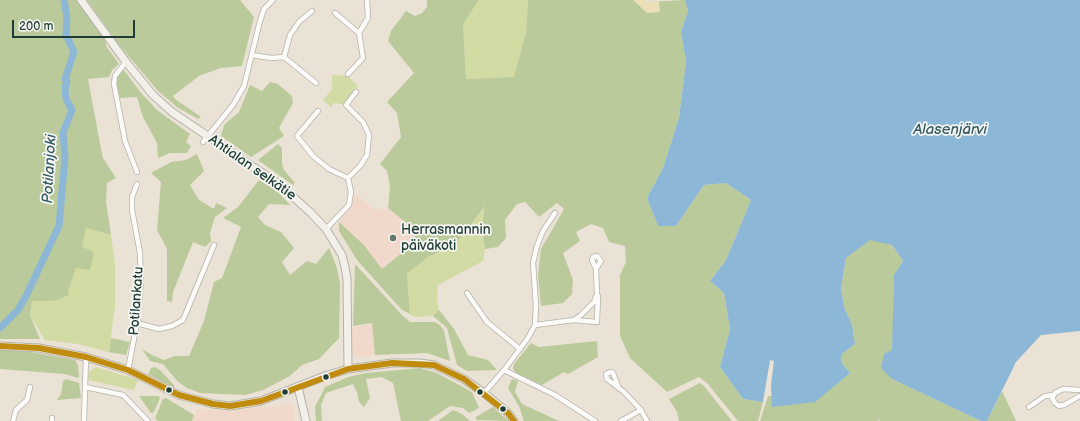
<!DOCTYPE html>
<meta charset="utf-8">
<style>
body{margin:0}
#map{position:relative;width:1080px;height:421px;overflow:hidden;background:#eae2d5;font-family:"Balsamiq Sans",sans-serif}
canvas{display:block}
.scale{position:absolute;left:12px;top:20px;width:123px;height:18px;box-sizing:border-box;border:2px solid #1f3d34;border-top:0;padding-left:5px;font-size:12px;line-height:14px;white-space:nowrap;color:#1f3d34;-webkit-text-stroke:3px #f6f6f2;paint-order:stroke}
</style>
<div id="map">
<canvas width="1080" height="421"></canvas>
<div class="scale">200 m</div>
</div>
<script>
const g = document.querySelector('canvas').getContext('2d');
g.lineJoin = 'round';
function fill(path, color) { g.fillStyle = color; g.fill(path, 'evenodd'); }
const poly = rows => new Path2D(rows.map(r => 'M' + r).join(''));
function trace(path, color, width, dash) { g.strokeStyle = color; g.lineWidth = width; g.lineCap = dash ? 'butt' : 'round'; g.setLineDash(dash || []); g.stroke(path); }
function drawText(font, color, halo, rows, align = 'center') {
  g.font = font + ' "Balsamiq Sans",sans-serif'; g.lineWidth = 3.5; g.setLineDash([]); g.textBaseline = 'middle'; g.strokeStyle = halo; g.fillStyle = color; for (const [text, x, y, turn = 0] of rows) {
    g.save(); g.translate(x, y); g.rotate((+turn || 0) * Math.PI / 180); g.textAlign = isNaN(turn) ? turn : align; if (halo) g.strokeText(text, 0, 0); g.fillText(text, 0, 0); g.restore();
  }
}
fill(poly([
 [355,193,374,210,388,208,416,230,414,243,382,269,363,245,339,222,351,208],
 [372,323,375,355,355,357,352,351,351,328],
 [292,404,294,405,295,421,192,421,197,409,228,410]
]), '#f0d9cb');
fill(poly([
 [479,0,528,0,526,32,514,77,466,79,463,24],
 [332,75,348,76,358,86,345,103,342,104,334,103,331,107,323,100,332,89],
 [486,205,482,228,485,249,483,261,438,285,437,299,439,310,433,316,414,317,410,314,407,274,428,257,455,245],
 [86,228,111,235,115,265,115,306,109,352,78,344,45,340,30,315,32,301,54,301,68,291],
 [96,367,138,380,134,390,88,380,89,372]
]), '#d1dba3');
fill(poly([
 [0,0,79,0,105,35,106,46,119,64,112,70,109,77,88,79,101,149,103,158,116,178,107,183,106,201,111,235,86,228,82,247,94,252,90,270,76,268,68,291,69,295,54,301,32,301,30,315,40,339,0,339],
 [87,0,240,0,254,17,242,66,221,68,199,76,173,96,175,99,201,117,198,119,177,107,158,91,120,46],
 [427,0,479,0,463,24,466,79,514,77,526,32,528,0,645,0,647,2,685,0,688,11,681,32,686,61,679,118,663,168,647,198,658,226,676,226,704,185,726,183,751,200,726,260,710,281,724,293,730,329,720,367,743,399,763,402,758,421,738,421,707,383,699,377,667,392,630,358,620,336,620,275,626,262,625,246,609,242,603,228,591,224,576,232,580,241,563,253,573,280,572,294,563,303,541,306,538,276,541,249,564,209,557,203,539,217,525,202,517,204,505,220,506,238,498,247,485,249,482,228,485,206,455,245,428,257,407,274,410,314,402,310,357,260,339,231,339,222,364,245,382,269,414,243,415,230,388,208,390,186,387,171,380,164,401,137,397,113,387,102,414,73,388,41,391,31,406,11,415,16,422,13,427,7],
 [123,69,141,93,157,110,190,134,186,142,191,146,187,153,170,153,158,158,157,143,143,117,137,97,120,98,116,79,119,73],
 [270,82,278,84,292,96,293,103,279,128,284,136,251,157,221,136,224,125,239,112,250,85,262,91],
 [278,144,282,148,282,164,284,170,295,183,293,185,258,160],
 [197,154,204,171,190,185,199,200,214,209,216,203,227,208,215,217,210,233,211,241,205,247,193,242,173,292,172,302,167,301,167,249,157,230,161,182,151,173,171,162,186,160],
 [259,180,276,190,290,205,269,204,258,217,265,225,281,232,294,248,282,262,290,275,307,261,316,264,329,248,337,268,340,284,339,338,319,359,302,365,290,376,263,390,245,395,200,393,187,388,177,381,163,364,150,361,142,349,152,355,164,360,175,356,189,356,204,321,214,282,222,278,241,227,223,218,238,207],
 [870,239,892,245,903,261,894,276,892,379,981,421,880,421,878,419,878,421,760,421,768,396,772,396,772,406,850,373,841,362,842,354,855,344,852,325,844,307,841,288,846,258],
 [355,264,402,315,410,322,435,322,440,325,444,331,450,361,427,353,375,355,372,323,353,326],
 [439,310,454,329,468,355,488,360,497,370,467,371,457,365,447,328,433,316],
 [111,338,130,342,126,355,109,352],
 [597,341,598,357,568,374,564,372,542,385,516,373,513,369,514,364,531,343,539,347],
 [0,350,19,350,75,360,78,365,79,378,64,374,0,369],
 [155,367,160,370,174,385,174,388,148,374,151,368],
 [420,368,437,373,472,392,479,408,469,413,463,408,450,406,428,421,401,421,393,383,382,377,366,379,370,398,364,407,359,402,357,392,353,384,326,393,321,405,322,421,316,421,315,407,325,387,348,377,366,373],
 [66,379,79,383,81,398,57,400,61,394,63,381],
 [512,379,518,381,515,392,522,404,559,421,524,421,519,406,508,388],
 [700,383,703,385,732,421,679,421,677,412,669,399],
 [1002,391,1016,421,987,421],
 [139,396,158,396,160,398,154,412,151,413],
 [166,398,194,415,192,421,158,421,155,418,163,399],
 [493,407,508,421,476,420,476,417],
 [453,410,462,414,470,421,438,421]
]), '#bbca9a');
fill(poly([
 [633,0,645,0,647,2,659,1,660,12,647,13]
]), '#ecdeb7');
fill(poly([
 [685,0,1080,0,1080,331,1041,335,1016,362,987,421,981,421,892,379,881,368,884,354,892,350,894,275,903,261,892,245,870,240,846,258,841,288,844,307,852,325,855,344,842,354,841,362,850,373,815,402,772,407,771,385,774,361,770,360,763,402,743,399,720,367,730,329,724,293,710,281,726,260,751,200,726,183,704,185,676,226,658,226,647,198,663,168,679,118,686,61,681,32,688,11]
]), '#8cb7d6');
trace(poly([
 [0,328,18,310,26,296,59,226,65,157,63,133,72,110,66,99,65,88,67,81,65,79,74,52,66,35,67,17,64,0]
]), '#8cb7d6', 7);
const street = poly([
 [335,13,359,33],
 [359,33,368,18,367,0],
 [252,55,271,58,284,57],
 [284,57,290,35,299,22,312,11],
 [284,57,316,83],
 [126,62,115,76,114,84,125,141,137,172],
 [348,74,363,58,359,33],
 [318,111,297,136,313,156,329,169,348,178],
 [203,142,233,105,244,86,260,21,264,9,273,0],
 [348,178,360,166,367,155,369,135,363,122,346,105,356,92],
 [326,229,349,205,351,192,348,178],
 [467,293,487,322,520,349],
 [574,320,597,322,598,296],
 [137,323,159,329,172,326,183,320,214,245],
 [535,325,574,320,581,315,594,302,597,294,596,269,601,261,597,256,593,257,592,260,596,269],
 [128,370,137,323,141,283,140,253,132,210,132,197,137,184],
 [504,370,555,395,595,421],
 [618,386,613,373,610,372,606,374,607,379,624,392,641,410,647,421],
 [85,387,123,395,148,421],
 [1080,390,1063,389,1055,393,1052,398,1055,403,1059,406,1064,405,1080,396],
 [484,393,504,370,528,338,535,325,536,305,533,263,537,246,543,231,555,213],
 [1029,407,1045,396,1054,395],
 [13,421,16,410,27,400,30,387],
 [52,421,52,418],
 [84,421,86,357],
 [621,421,641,410]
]);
const secondary = poly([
 [81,0,126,62,153,95,172,112,280,185,311,213,326,229,342,255,345,267,347,279,348,369],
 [0,346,39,348,86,357,128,370,179,395,213,404,230,406,261,401,325,376,348,369,392,363,420,363,434,365,464,379,484,393,508,413,514,421],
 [298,387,306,421]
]);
trace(street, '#b4b2a9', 6);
trace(secondary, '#b4b2a9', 9);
trace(street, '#fcfbf9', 4.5);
trace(secondary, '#f3f0ea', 7);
trace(poly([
 [0,346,39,348,86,357,128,370,179,395,213,404,230,406,261,401,348,369,392,363,434,365,464,379,508,413,514,421]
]), '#c18c0d', 6);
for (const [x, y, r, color] of [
 [393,238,4,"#66776c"],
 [326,377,3.5,"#1f3d34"],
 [169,390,3.5,"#1f3d34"],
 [285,392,3.5,"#1f3d34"],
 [480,392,3.5,"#1f3d34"],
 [503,409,3.5,"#1f3d34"]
]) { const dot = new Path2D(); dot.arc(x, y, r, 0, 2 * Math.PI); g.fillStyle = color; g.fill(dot); trace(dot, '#f6f6f2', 1.5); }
drawText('14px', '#1f3d34', '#f6f6f2', [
 ["Ahtialan selkätie",252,168,35],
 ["Potilankatu",137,301,-86]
]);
drawText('14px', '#1f3d34', '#f6f6f2', [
 ["Herrasmannin",401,230],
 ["päiväkoti",401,246]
], 'left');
drawText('italic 15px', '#335c65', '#f6f6f2', [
 ["Alasenjärvi",950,130],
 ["Potilanjoki",50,169,-87]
]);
</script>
